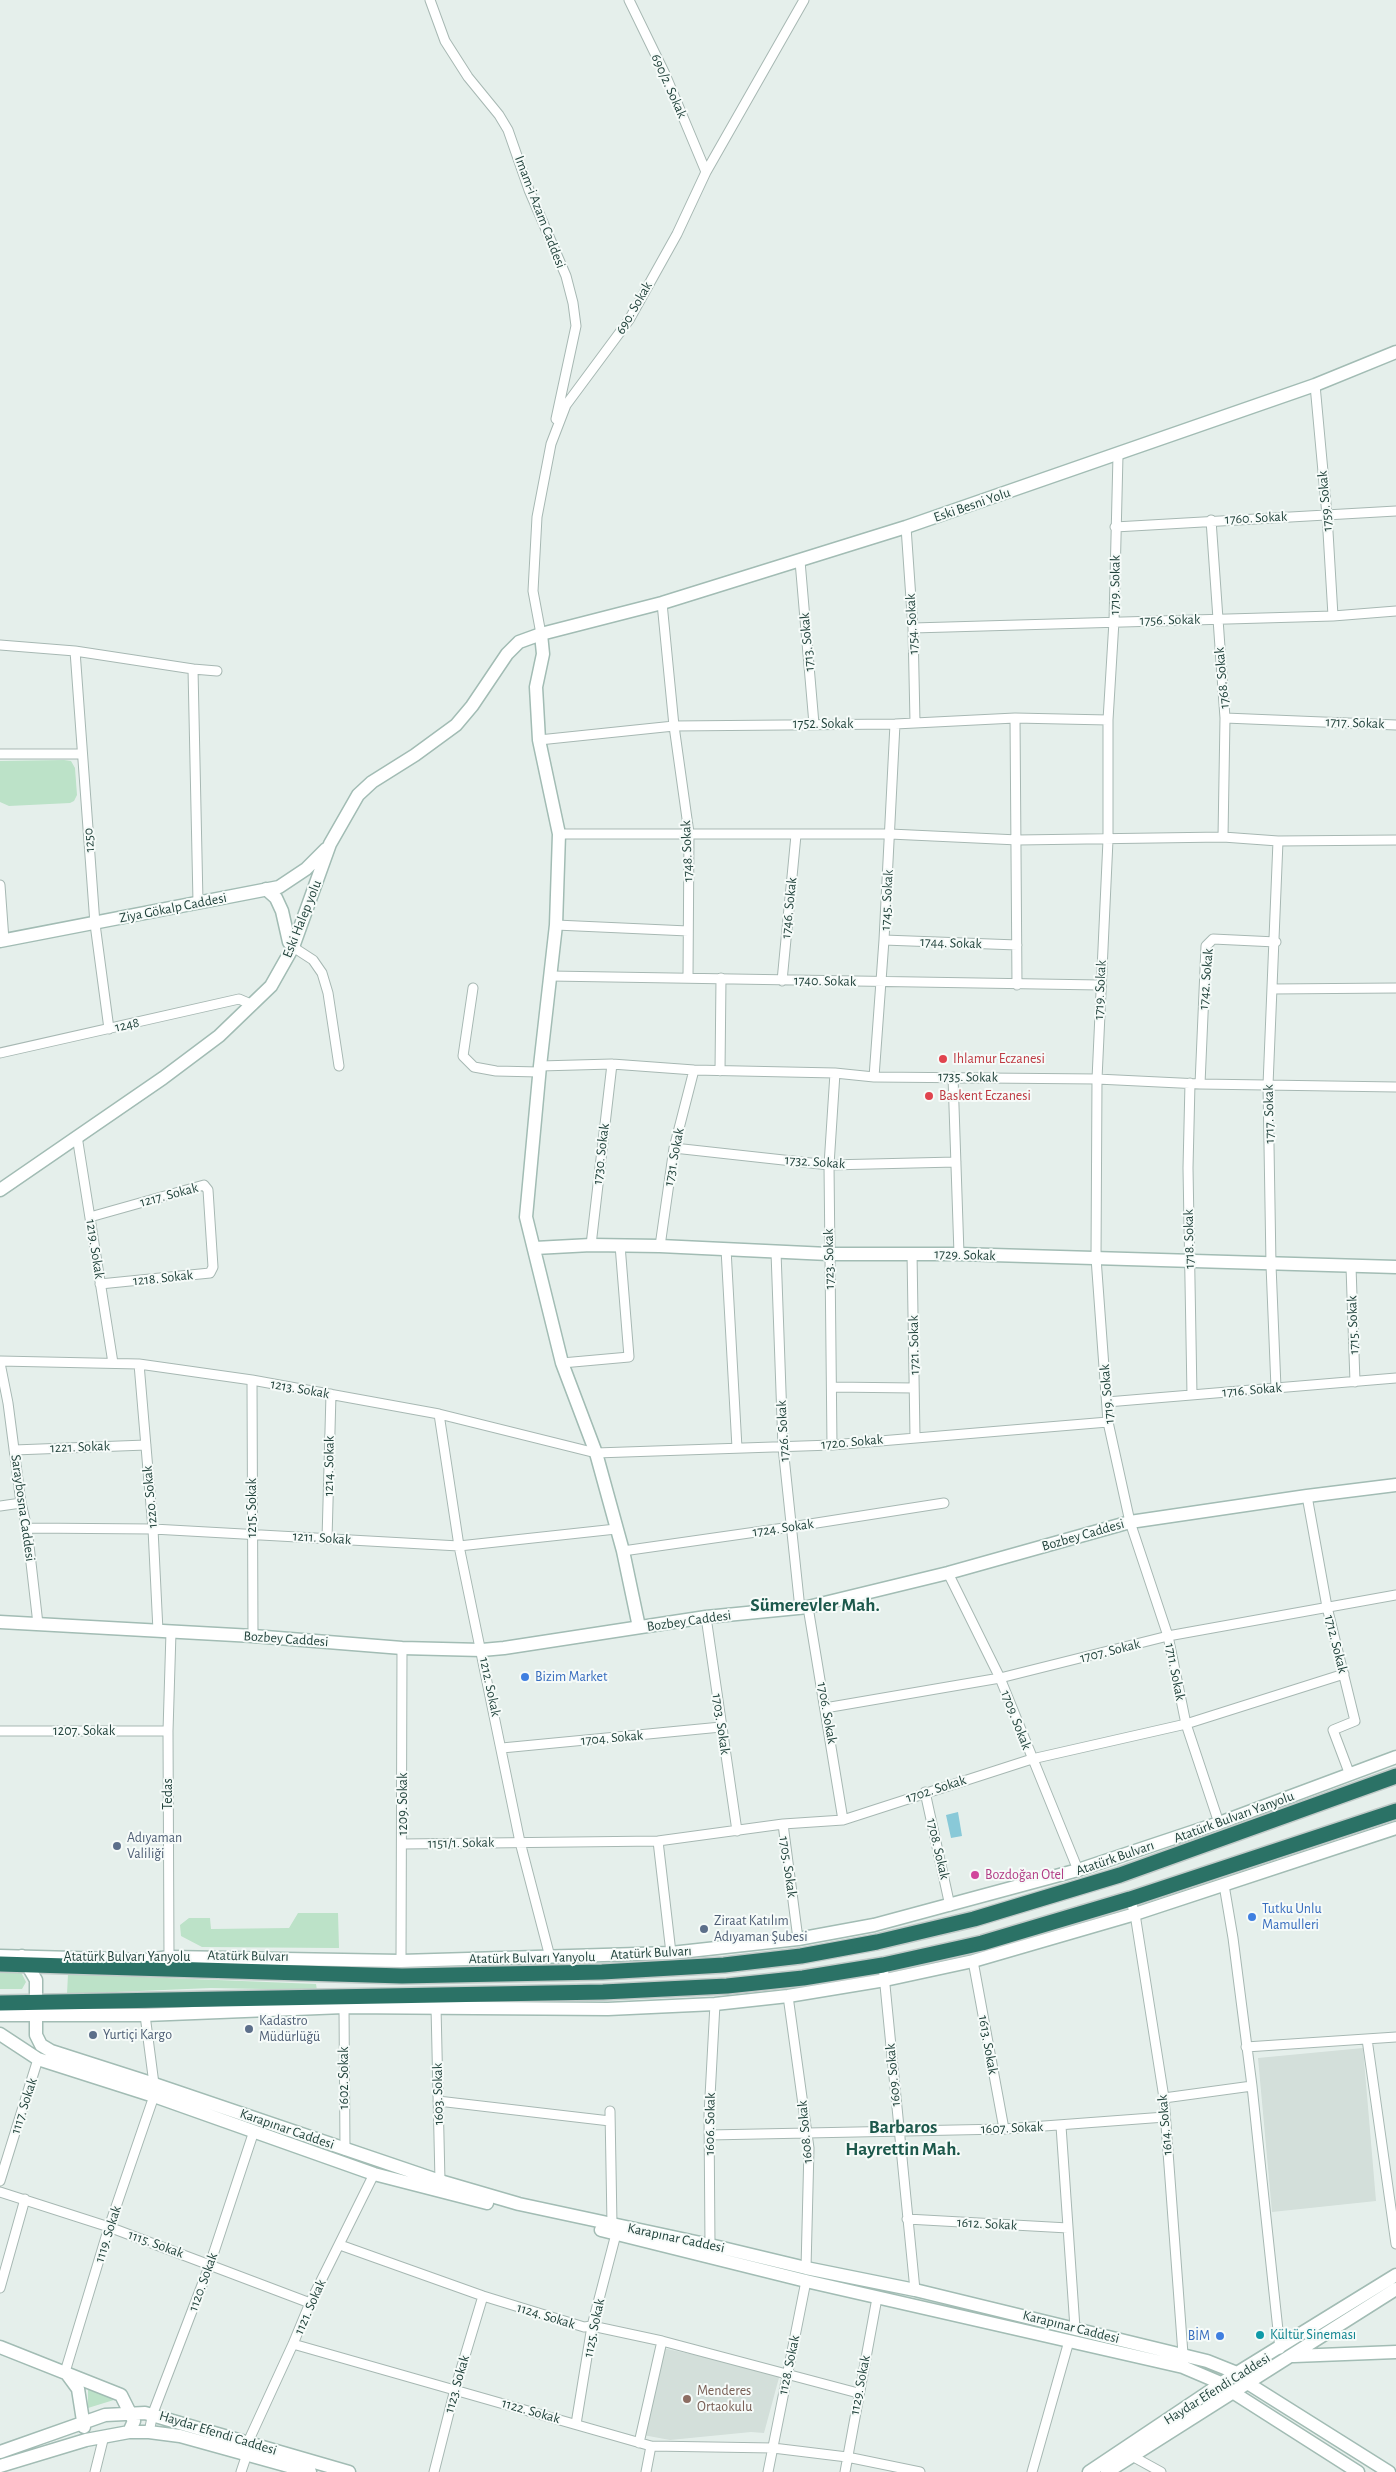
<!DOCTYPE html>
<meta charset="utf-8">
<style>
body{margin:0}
canvas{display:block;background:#e5efeb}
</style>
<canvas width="1396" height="2472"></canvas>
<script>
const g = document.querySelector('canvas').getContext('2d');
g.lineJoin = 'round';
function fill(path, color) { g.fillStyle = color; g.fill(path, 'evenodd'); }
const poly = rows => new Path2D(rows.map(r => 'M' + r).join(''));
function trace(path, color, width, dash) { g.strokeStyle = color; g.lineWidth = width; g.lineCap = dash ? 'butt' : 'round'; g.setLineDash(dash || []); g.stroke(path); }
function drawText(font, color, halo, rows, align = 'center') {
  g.font = font + ' "Alegreya Sans",sans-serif'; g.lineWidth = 4; g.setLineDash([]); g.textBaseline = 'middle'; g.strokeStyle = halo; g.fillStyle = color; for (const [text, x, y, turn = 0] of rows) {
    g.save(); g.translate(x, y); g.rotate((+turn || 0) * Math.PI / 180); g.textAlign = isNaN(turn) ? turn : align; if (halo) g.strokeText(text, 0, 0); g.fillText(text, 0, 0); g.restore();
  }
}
fill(poly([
 [1363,2048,1376,2201,1272,2212,1258,2058],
 [663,2348,780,2374,764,2433,751,2432,670,2440,643,2435]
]), '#d3dfda');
fill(poly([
 [64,760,71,761,75,768,77,795,74,801,70,803,9,806,0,802,0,761],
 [298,1913,338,1913,339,1948,202,1947,181,1936,180,1925,189,1918,210,1918,211,1929,289,1928],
 [0,1971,21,1972,26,1982,22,1989,0,1989],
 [68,1974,316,1984,317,1990,211,1988,67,1994],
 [88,2388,117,2399,88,2408]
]), '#bce2c8');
fill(poly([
 [958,1812,962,1836,951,1838,946,1815]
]), '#89c9d8');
const street = poly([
 [430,0,445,41,468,77,499,115,508,130,529,190,566,276,573,303,576,326,556,419],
 [629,0,665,74,706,172],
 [1315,385,1327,515,1333,616],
 [1118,455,1114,621,1108,720,1108,840,1097,1079,1096,1258,1108,1422,1130,1522,1168,1636,1186,1724,1219,1823],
 [1211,520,1225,718,1223,837],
 [906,527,913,628,915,722],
 [1115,527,1396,511],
 [800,561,814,724],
 [662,603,674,726,689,833,688,977],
 [913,628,1333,616,1396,611],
 [541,634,533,591,537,517,551,444,566,405,629,320,677,234,706,172,804,0],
 [0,645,75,651,193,669,198,902],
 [75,651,95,924,109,1029],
 [193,669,217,671],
 [1015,718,1017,985],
 [1225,718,1396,725],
 [539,740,674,726,895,724,1015,718,1108,720],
 [0,754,82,754],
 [559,834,890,834,1018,840,1223,837,1278,841,1396,840],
 [0,885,4,940],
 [556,925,688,931],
 [884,940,1017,945],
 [293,947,313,960,322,973,328,993,339,1066],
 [550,976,1100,985],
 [782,981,796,835],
 [473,988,463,1056,474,1067,496,1071,539,1072],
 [1272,989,1396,988],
 [0,1053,239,999,253,1005],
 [540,1066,612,1064,694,1070,835,1073,874,1077,1097,1079,1200,1084,1396,1087],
 [720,1071,721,978],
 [874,1077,884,940,895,724],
 [953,1077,959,1254],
 [1190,1083,1188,1168,1192,1395],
 [1200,1084,1206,946,1213,939,1276,942],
 [77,1136,113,1363],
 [674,1148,829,1165,956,1162],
 [90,1217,204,1185,208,1190,213,1267,210,1273,100,1284],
 [591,1245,612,1064],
 [660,1246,674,1148,694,1070],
 [726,1249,737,1448],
 [776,1252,783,1447,800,1609],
 [912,1253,915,1437],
 [1351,1267,1355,1382],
 [0,1361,139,1364,252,1380,439,1414,596,1453,832,1445,1108,1422],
 [0,1363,8,1403,21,1503,27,1528,38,1624],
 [562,1363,629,1357,620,1245],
 [139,1364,153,1529,158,1631],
 [252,1380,253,1636],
 [832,1387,914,1388],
 [1276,1388,1271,1265,1268,1085,1278,841],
 [1107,1402,1396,1378],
 [439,1414,459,1546,520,1842,550,1957],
 [832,1445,829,1165,835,1073],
 [14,1450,146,1445],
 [1307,1496,1327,1607,1355,1721,1333,1730,1350,1775],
 [0,1506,21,1503],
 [27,1528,153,1529,459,1546,616,1529],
 [327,1539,331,1394],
 [623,1551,791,1527,944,1503],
 [948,1573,1000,1678,1078,1870],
 [808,1607,843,1820],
 [706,1617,737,1831],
 [825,1708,1000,1678,1168,1636,1396,1595],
 [0,1731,168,1731],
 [502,1748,721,1727],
 [925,1792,950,1906],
 [783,1824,798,1939],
 [658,1841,671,1953],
 [403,1844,658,1841,783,1824,843,1820,1032,1759,1186,1724,1344,1674],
 [1224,1885,1233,1938,1252,2086,1280,2349],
 [1130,1899,1135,1914,1164,2098,1183,2354],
 [169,1957,168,1731,171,1632],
 [401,1961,402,1648],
 [973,1961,1004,2129],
 [883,1965,915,2290],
 [788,1996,809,2148,806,2268],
 [344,2007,345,2150],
 [436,2007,440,2181],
 [145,2015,154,2084],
 [1367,2039,1396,2244],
 [1246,2047,1396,2037],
 [1164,2098,1252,2086],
 [438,2101,610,2121],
 [610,2111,612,2224],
 [1061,2126,1075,2328],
 [709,2135,1004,2129,1165,2117],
 [0,2181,38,2059],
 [0,2192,109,2227,310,2303],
 [907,2219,1068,2228],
 [340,2245,483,2296,584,2327,592,2326,662,2341,858,2393],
 [710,2245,709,2115,715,2004],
 [0,2288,25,2199],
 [293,2344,651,2446,773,2448,847,2457,920,2472],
 [65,2372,109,2227,154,2096],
 [576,2424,592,2326,616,2234],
 [149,2432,153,2413,210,2264,254,2131],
 [248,2442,293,2344,310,2303,374,2174],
 [639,2443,662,2341],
 [1132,2456,1161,2472],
 [95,2472,104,2436],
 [241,2472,247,2454],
 [434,2472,455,2389,483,2296],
 [646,2472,651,2446],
 [768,2472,806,2281],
 [845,2472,877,2298],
 [1032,2472,1069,2341]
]);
const secondary = poly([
 [541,634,543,654,536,687,539,740,559,834,556,925,540,1066,526,1217,562,1363,596,1453,623,1551,639,1627],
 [266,889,276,898,282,911,289,942,293,947],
 [0,941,279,887,306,869,326,849],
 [0,1190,163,1078,219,1036,271,986,293,947,330,844,358,795,372,782,415,755,456,725,472,706,507,654,519,642,541,634,662,603,906,527,1315,385,1396,352],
 [535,1248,591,1245,660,1246,828,1254,959,1254,1396,1267],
 [0,1622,253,1636,402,1648,482,1650,504,1648,706,1617,808,1607,948,1573,1130,1522,1307,1496,1396,1485],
 [0,1956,147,1960,169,1957,401,1961,671,1953,798,1939,874,1925,1078,1870,1219,1823,1396,1757],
 [22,1956,36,1980,36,2035,41,2045,51,2051,154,2084,440,2181,519,2204,710,2245,806,2268,915,2290,1207,2361,1237,2373,1249,2384,1389,2472],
 [0,2015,145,2015,344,2007,608,2009,715,2004,788,1996,885,1980,973,1961,1135,1914,1396,1828],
 [0,2034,38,2059,154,2096,374,2174,487,2203],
 [601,2230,806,2281,1183,2367,1223,2384,1234,2393,1358,2472],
 [0,2347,121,2395,134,2421,129,2432],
 [1294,2356,1396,2352],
 [67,2374,78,2389,84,2427],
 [0,2452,105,2415,145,2413,349,2472],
 [0,2466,86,2440,129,2432,149,2432,180,2436,310,2472],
 [1089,2472,1237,2373,1396,2275],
 [1107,2472,1396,2289]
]);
const highway = poly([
 [0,1964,402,1976,602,1972,724,1965,801,1956,877,1942,974,1919,1120,1875,1396,1776],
 [0,2003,603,1992,727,1986,803,1978,883,1965,982,1943,1130,1899,1396,1811]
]);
trace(street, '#a7b8b3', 11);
trace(secondary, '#a2bcb4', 15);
trace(highway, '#c1cac8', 18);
trace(street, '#fff', 9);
trace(secondary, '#fff', 12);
trace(highway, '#2b7266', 15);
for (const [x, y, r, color] of [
 [943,1059,5,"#e0444e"],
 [929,1096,5,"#e0444e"],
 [525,1677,5,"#3f7fe0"],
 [117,1846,5,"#5c6f8a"],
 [975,1875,5,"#d1479c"],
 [1252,1917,5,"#3f7fe0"],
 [704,1929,5,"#5c6f8a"],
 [249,2029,5,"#5c6f8a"],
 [93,2035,5,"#5c6f8a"],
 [1260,2335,5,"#0f9aa8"],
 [1220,2336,5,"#3f7fe0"],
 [687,2399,5,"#8d6e63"]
]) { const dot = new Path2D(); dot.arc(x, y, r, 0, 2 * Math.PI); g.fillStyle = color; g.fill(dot); trace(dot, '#f6fbf9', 2); }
drawText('14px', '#22433c', '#f6fbf9', [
 ["690/2. Sokak",669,86,66],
 ["Imam-i Azam Caddesi",540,212,69],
 ["690. Sokak",634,308,-60],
 ["1759. Sokak",1325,501,-95],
 ["Eski Besni Yolu",972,505,-19],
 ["1760. Sokak",1256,518,-3],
 ["1719. Sokak",1115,585,-89],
 ["1756. Sokak",1170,620,-1],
 ["1754. Sokak",912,624,-93],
 ["1713. Sokak",807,642,-95],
 ["1768. Sokak",1222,678,-95],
 ["1717. Sokak",1355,723,2],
 ["1752. Sokak",823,724],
 ["1250",89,840,-94],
 ["1748. Sokak",687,851,-92],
 ["1745. Sokak",887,900,-87],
 ["Ziya Gökalp Caddesi",173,908,-11],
 ["1746. Sokak",789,908,-84],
 ["Eski Halep yolu",302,919,-68],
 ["1744. Sokak",951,943,2],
 ["1742. Sokak",1206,979,-85],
 ["1740. Sokak",825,981,1],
 ["1719. Sokak",1100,990,-87],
 ["1248",127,1025,-13],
 ["1735. Sokak",968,1077,1],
 ["1717. Sokak",1269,1114,-91],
 ["1730. Sokak",601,1154,-83],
 ["1731. Sokak",674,1157,-79],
 ["1732. Sokak",815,1162,4],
 ["1217. Sokak",169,1195,-15],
 ["1718. Sokak",1189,1239,-91],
 ["1219. Sokak",95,1249,81],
 ["1729. Sokak",965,1255,2],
 ["1723. Sokak",829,1259,-91],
 ["1218. Sokak",163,1278,-6],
 ["1715. Sokak",1353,1325,-92],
 ["1721. Sokak",914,1345,-91],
 ["1213. Sokak",300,1389,10],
 ["1716. Sokak",1252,1390,-5],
 ["1719. Sokak",1107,1394,-95],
 ["1726. Sokak",783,1431,-93],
 ["1720. Sokak",852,1442,-5],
 ["1221. Sokak",80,1447,-2],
 ["1214. Sokak",329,1466,-89],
 ["1220. Sokak",150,1497,-95],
 ["Saraybosna Caddesi",23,1508,82],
 ["1215. Sokak",252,1508,-90],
 ["1724. Sokak",783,1528,-8],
 ["Bozbey Caddesi",1083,1535,-16],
 ["1211. Sokak",322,1538,4],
 ["Bozbey Caddesi",689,1621,-8],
 ["Bozbey Caddesi",286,1639,4],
 ["1712. Sokak",1336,1644,76],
 ["1707. Sokak",1110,1651,-14],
 ["1711. Sokak",1175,1672,79],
 ["1212. Sokak",490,1687,78],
 ["1706. Sokak",827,1713,80],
 ["1709. Sokak",1016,1720,69],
 ["1703. Sokak",721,1724,82],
 ["1207. Sokak",84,1731],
 ["1704. Sokak",612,1738,-5],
 ["1702. Sokak",936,1789,-18],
 ["Tedas",168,1794,-90],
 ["1209. Sokak",403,1804,-90],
 ["Atatürk Bulvarı Yanyolu",1234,1817,-20],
 ["1151/1. Sokak",461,1843,-1],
 ["1708. Sokak",938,1849,77],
 ["Atatürk Bulvarı",1115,1858,-19],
 ["1705. Sokak",788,1867,82],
 ["Atatürk Bulvarı",651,1953,-3],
 ["Atatürk Bulvarı",248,1956,1],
 ["Atatürk Bulvarı Yanyolu",127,1957],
 ["Atatürk Bulvarı Yanyolu",532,1958,-1],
 ["1613. Sokak",988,2045,80],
 ["1609. Sokak",893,2075,-95],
 ["1602. Sokak",344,2078,-90],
 ["1603. Sokak",438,2094,-91],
 ["1117. Sokak",24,2106,-72],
 ["1606. Sokak",710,2124,-89],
 ["1614. Sokak",1165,2125,-95],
 ["1607. Sokak",1012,2128,-2],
 ["Karapınar Caddesi",287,2129,19],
 ["1608. Sokak",805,2132,-95],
 ["1612. Sokak",987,2224,3],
 ["1119. Sokak",108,2234,-72],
 ["Karapınar Caddesi",676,2238,12],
 ["1115. Sokak",156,2244,20],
 ["1120. Sokak",203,2282,-70],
 ["1121. Sokak",310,2307,-66],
 ["1124. Sokak",546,2316,17],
 ["Karapınar Caddesi",1071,2327,14],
 ["1125. Sokak",594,2328,-78],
 ["1128. Sokak",789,2365,-78],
 ["1123. Sokak",457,2384,-74],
 ["1129. Sokak",860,2385,-79],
 ["Haydar Efendi Caddesi",1217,2389,-32],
 ["1122. Sokak",531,2411,16],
 ["Haydar Efendi Caddesi",218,2433,17]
]);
drawText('14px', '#be3a42', '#f6fbf9', [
 ["Ihlamur Eczanesi",953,1059],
 ["Baskent Eczanesi",939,1096]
], 'left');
drawText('14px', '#366cbe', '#f6fbf9', [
 ["Bizim Market",535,1677],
 ["Tutku Unlu",1262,1909],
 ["Mamulleri",1262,1925],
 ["BİM",1210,2336,"right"]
], 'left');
drawText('14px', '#4e5e75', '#f6fbf9', [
 ["Adıyaman",127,1838],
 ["Valiliği",127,1854],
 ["Ziraat Katılım",714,1921],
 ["Adıyaman Şubesi",714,1937],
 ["Kadastro",259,2021],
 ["Müdürlüğü",259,2037],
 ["Yurtiçi Kargo",103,2035]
], 'left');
drawText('14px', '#b23c85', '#f6fbf9', [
 ["Bozdoğan Otel",985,1875]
], 'left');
drawText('14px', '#0d838f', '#f6fbf9', [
 ["Kültür Sineması",1270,2335]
], 'left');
drawText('14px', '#785e54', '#f6fbf9', [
 ["Menderes",697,2391],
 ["Ortaokulu",697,2407]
], 'left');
drawText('bold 19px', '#1c584b', '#f6fbf9', [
 ["Sümerevler Mah.",815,1605],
 ["Barbaros",903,2127],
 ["Hayrettin Mah.",903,2149]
]);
</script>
